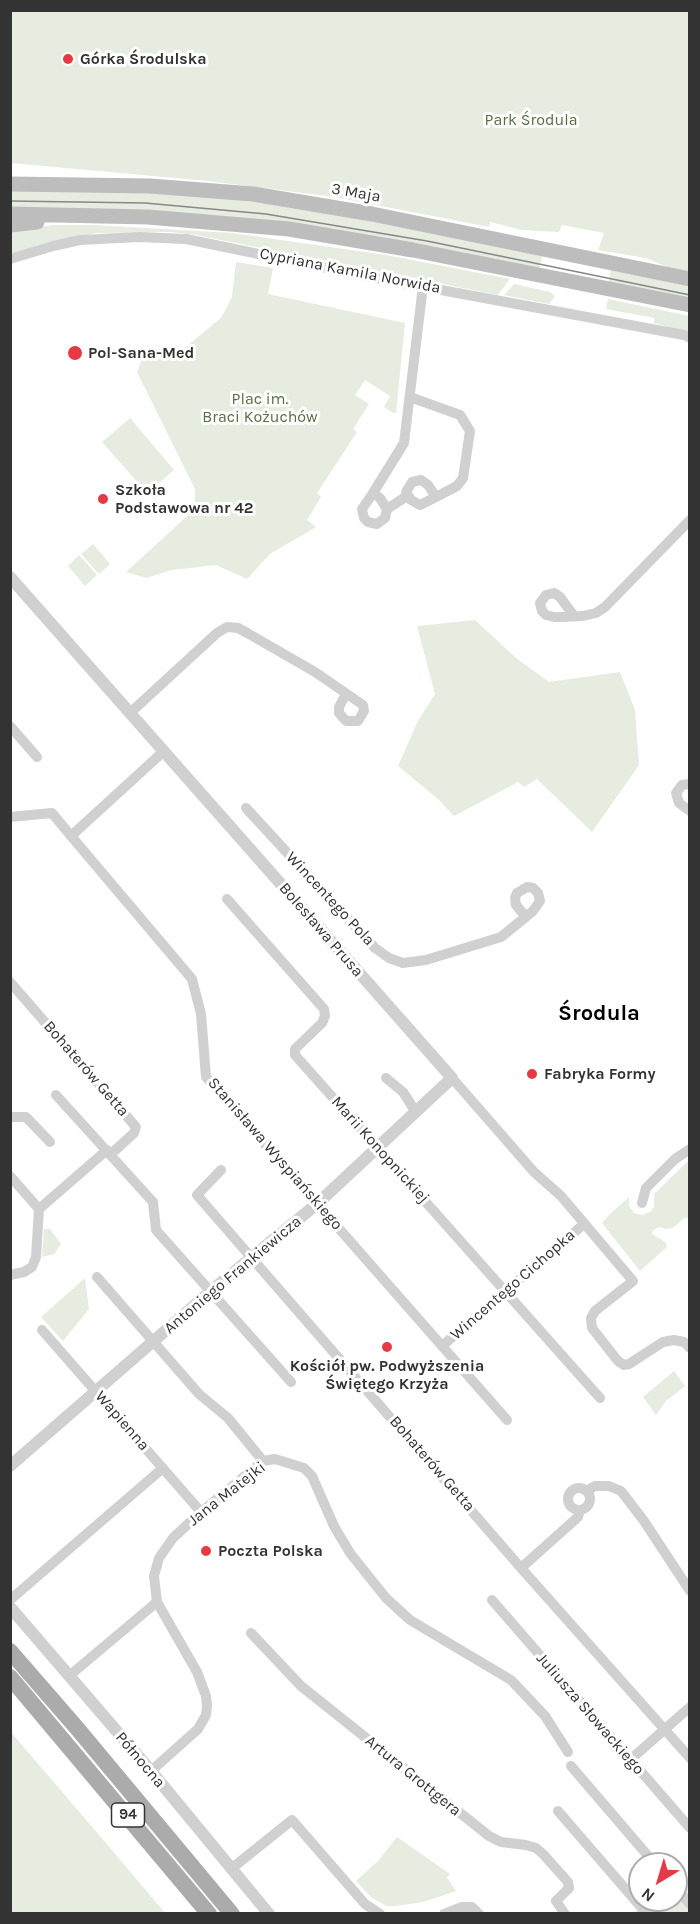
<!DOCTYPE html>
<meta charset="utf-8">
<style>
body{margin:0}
#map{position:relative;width:700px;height:1924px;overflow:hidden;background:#fff;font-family:Karla,sans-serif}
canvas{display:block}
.frame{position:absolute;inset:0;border:12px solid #333;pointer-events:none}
.north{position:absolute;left:628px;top:1852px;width:60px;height:60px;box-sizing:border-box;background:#fff;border:2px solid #adadad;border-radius:50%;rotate:218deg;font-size:16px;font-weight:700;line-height:24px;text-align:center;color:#333}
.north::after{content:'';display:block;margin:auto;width:21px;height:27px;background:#e63946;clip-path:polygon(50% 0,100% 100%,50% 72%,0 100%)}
</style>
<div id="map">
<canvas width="700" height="1924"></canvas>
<div class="frame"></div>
<div class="north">N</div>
</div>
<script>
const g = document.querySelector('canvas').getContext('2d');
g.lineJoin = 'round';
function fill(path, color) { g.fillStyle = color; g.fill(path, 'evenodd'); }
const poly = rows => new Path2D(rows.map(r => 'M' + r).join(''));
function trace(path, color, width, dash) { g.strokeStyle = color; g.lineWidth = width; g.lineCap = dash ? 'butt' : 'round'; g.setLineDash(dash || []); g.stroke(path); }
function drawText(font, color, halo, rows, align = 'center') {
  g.font = font + ' Karla,sans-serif'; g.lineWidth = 6; g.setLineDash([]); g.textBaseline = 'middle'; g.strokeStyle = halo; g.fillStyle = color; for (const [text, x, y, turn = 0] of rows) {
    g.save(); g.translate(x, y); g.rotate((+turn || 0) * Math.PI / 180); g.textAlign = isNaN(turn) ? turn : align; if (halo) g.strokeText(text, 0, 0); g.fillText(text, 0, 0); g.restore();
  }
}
fill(poly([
 [10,11,689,11,689,273,677,271,646,258,598,250,604,233,562,225,559,232,522,230,490,222,489,227,335,197,208,181,11,163],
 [11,190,133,190,275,202,543,254,539,269,361,235,11,209],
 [54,225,95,225,232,233,386,255,510,279,498,295,196,235,171,232,96,233,48,242,11,254,10,230],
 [236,262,273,268,268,294,405,323,396,413,393,413,384,407,390,396,365,380,355,395,369,404,353,429,357,432,317,493,321,497,307,520,316,527,270,554,247,579,216,565,172,570,146,578,126,572,195,509,195,489,137,372,142,359,155,360,171,357,181,351,221,318,232,297],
 [611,268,689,284,689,300,608,285],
 [514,284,550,292,555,296,549,304,504,295],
 [608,299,689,316,689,333,654,323,654,318,606,309],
 [130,418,174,470,147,493,102,442],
 [93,544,110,564,99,574,81,554],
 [79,555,97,575,85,586,68,566],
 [475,620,516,658,549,682,620,672,635,710,639,765,592,832,537,779,524,787,518,782,454,816,438,799,398,766,418,721,435,694,417,626],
 [689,1160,689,1218,684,1218,673,1228,666,1229,659,1227,653,1230,652,1234,665,1242,667,1247,640,1271,602,1223,610,1214,629,1197,629,1206,634,1213,642,1215,650,1212,654,1207,654,1194],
 [44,1229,50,1229,61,1244,54,1254,42,1257],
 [85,1278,89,1309,63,1341,41,1317],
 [674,1371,685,1386,666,1401,656,1415,643,1397],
 [10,1731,111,1849,165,1913,11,1913],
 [397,1837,450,1874,447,1878,456,1891,423,1902,396,1906,387,1906,372,1898,356,1881,378,1861],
 [678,1869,689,1882,689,1913,633,1914,647,1900,676,1900,676,1871]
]), '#e6ecdf');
trace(poly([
 [10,259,53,246,80,240,139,237,186,239,360,275,684,335,690,338],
 [410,397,460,415,470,431,463,478,457,486,436,497,420,505,411,500,406,492,412,482,421,480,428,485,436,497],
 [373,493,380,498,387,509,385,518,377,524,368,522,364,518,362,509,373,493,404,443,423,286],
 [387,509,407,496],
 [574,616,560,597,554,593,546,595,540,603,542,611,546,615,554,617,562,617,583,616,596,613,605,607,690,520],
 [130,713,217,633,227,627,238,628,249,634,315,672,363,705,364,711,358,721,346,721,339,713,339,707,346,694],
 [10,726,37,757],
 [690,784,682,785,676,793,679,803,690,811],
 [246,808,375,948,389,958,403,963,426,960,501,937,533,911,540,901,538,893,533,888,527,887,517,893,515,898,516,905,526,917],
 [10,817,52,813,71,836,164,751],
 [71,836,192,979,201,1014,206,1077,507,1420],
 [227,899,324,1009,325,1016,322,1023,295,1049,295,1055,600,1398],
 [10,982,136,1127,134,1133,111,1154],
 [386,1078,403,1092,415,1111],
 [452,1078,534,1172,561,1196,633,1281,595,1311,591,1318,592,1328,618,1361,624,1365,629,1364,663,1342,674,1340,684,1342,690,1348],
 [56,1095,153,1202,156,1230,291,1382],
 [10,1117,26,1117,50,1142],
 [221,1170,197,1195,521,1568,690,1758],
 [10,1176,39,1209],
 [642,1203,646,1188,675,1159,690,1149],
 [10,1275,24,1272,32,1267,36,1257,39,1209,107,1150],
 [97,1277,199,1394,228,1418,263,1461],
 [42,1330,201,1512],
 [442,1346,584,1224],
 '568 1499a11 11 0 1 1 22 0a11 11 0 1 1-22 0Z',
 [587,1491,595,1486,609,1486,621,1491,644,1521,690,1591],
 [521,1568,578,1517,580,1510],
 [10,1600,163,1468],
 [492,1600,690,1828],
 [251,1633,301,1686,489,1836,501,1842,526,1845,536,1848,543,1854,568,1882,569,1888,556,1901,565,1914],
 [69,1676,157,1602],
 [630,1760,690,1707],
 [571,1766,655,1864],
 [151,1771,198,1729,206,1715,207,1706,206,1696,197,1672,157,1602,154,1576,159,1558,173,1538,201,1512,263,1461,275,1459,304,1468,312,1476,334,1526,350,1553,386,1598,410,1620,511,1680,545,1716,568,1752],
 [558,1811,647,1914],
 [231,1869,292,1820,365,1904,380,1914],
 [676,1888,690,1904],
 [444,1914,462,1907,472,1907,479,1914]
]), '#d0d0d0', 10);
trace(poly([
 [10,577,452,1078,318,1203,211,1291,10,1466],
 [10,1607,151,1771,269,1914]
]), '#d0d0d0', 12);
trace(poly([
 [10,184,150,186,253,194,372,214,690,279],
 [10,214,148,217,289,229,413,250,690,305],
 [10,225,37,222]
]), '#bdbdbd', 15);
trace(poly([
 [10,1651,76,1727,232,1914],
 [10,1677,209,1914]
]), '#ababab', 16);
trace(poly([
 [10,201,145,203,266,214,427,241,690,295]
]), '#888', 1.5);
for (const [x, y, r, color] of [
 [68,59,6,"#e63946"],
 [75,353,8,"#e63946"],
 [103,499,6,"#e63946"],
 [532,1074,6,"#e63946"],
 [387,1347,6,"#e63946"],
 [206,1551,6,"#e63946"]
]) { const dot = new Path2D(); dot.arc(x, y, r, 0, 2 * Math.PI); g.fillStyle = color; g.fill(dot); trace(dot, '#fff', 2); }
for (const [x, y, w] of [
 [128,1815,33]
]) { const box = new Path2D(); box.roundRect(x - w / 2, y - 12, w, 24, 4.5); g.fillStyle = '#fff'; g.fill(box); trace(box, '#333', 1.5); }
drawText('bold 15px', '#333', null, [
 ["94",128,1815]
]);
drawText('bold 16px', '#333', '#fff', [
 ["Górka Środulska",80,59],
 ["Pol-Sana-Med",88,353],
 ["Szkoła",115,490],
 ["Podstawowa nr 42",115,508],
 ["Fabryka Formy",544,1074],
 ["Kościół pw. Podwyższenia",387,1366,"center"],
 ["Świętego Krzyża",387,1384,"center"],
 ["Poczta Polska",218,1551]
], 'left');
drawText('16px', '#56703f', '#fff', [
 ["Park Środula",531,120],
 ["Plac im.",260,399],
 ["Braci Kożuchów",260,417]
]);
drawText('16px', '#333', '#fff', [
 ["3 Maja",356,193,10],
 ["Cypriana Kamila Norwida",350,271,11],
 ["Wincentego Pola",330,899,47],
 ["Bolesława Prusa",321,930,49],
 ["Bohaterów Getta",86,1069,49],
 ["Marii Konopnickiej",380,1150,48],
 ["Stanisława Wyspiańskiego",275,1154,49],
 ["Antoniego Frankiewicza",233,1275,-40],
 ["Wincentego Cichopka",513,1285,-41],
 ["Wapienna",122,1421,49],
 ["Bohaterów Getta",432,1464,49],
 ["Jana Matejki",227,1494,-38],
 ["Juliusza Słowackiego",590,1714,49],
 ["Północna",140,1760,50],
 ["Artura Grottgera",413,1776,39]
]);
drawText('bold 22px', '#000', '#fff', [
 ["Środula",599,1014]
]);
</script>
